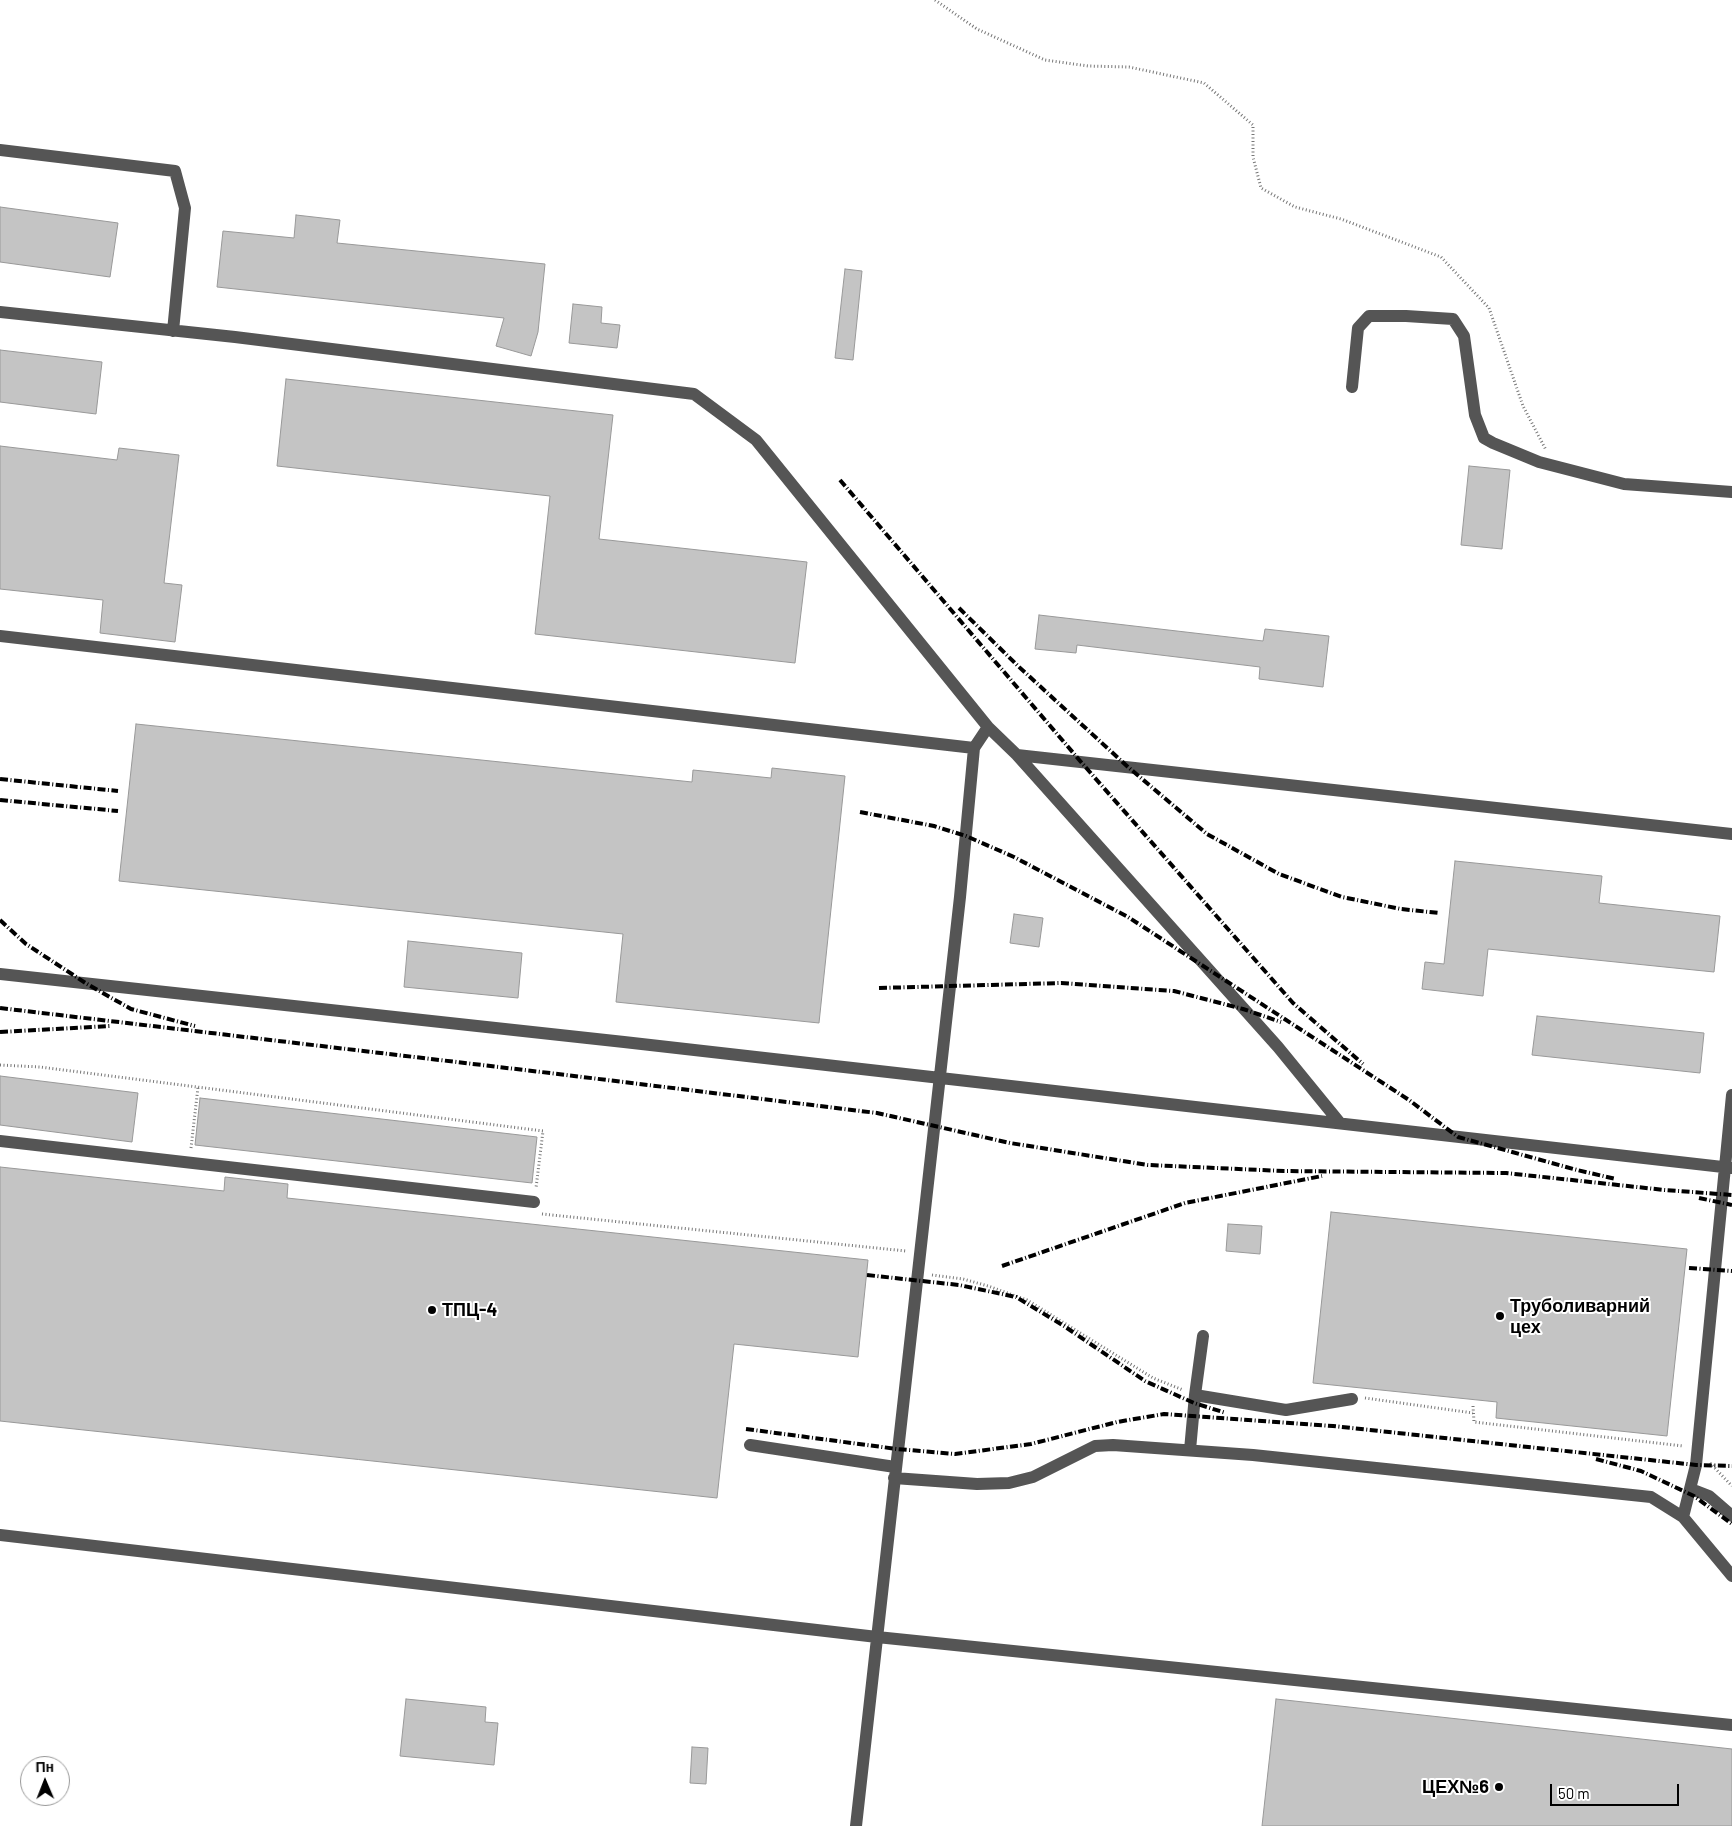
<!DOCTYPE html>
<meta charset="utf-8">
<style>
body{margin:0}
#map{position:relative;width:1732px;height:1826px;overflow:hidden;background:#fff;font-family:Barlow,sans-serif}
canvas{display:block}
.north{position:absolute;left:20px;top:1756px;width:50px;height:50px;box-sizing:border-box;background:#fff;border:1px solid #999;border-radius:50%;rotate:359deg;font-size:14px;font-weight:700;line-height:20px;text-align:center;color:#000}
.north::after{content:'';display:block;margin:auto;width:18px;height:22px;background:#000;clip-path:polygon(50% 0,100% 100%,50% 72%,0 100%)}
.scale{position:absolute;left:1550px;top:1784px;width:129px;height:22px;box-sizing:border-box;border:2px solid #000;border-top:0;padding-left:6px;font-size:15px;line-height:18px;white-space:nowrap;color:#000;-webkit-text-stroke:4px #fff;paint-order:stroke}
</style>
<div id="map">
<canvas width="1732" height="1826"></canvas>
<div class="north">Пн</div>
<div class="scale">50 m</div>
</div>
<script>
const g = document.querySelector('canvas').getContext('2d');
g.lineJoin = 'round';
function fill(path, color) { g.fillStyle = color; g.fill(path, 'evenodd'); }
const poly = rows => new Path2D(rows.map(r => 'M' + r).join(''));
function trace(path, color, width, dash) { g.strokeStyle = color; g.lineWidth = width; g.lineCap = dash ? 'butt' : 'round'; g.setLineDash(dash || []); g.stroke(path); }
function drawText(font, color, halo, rows, align = 'center') {
  g.font = font + ' Barlow,sans-serif'; g.lineWidth = 4; g.setLineDash([]); g.textBaseline = 'middle'; g.strokeStyle = halo; g.fillStyle = color; for (const [text, x, y, turn = 0] of rows) {
    g.save(); g.translate(x, y); g.rotate((+turn || 0) * Math.PI / 180); g.textAlign = isNaN(turn) ? turn : align; if (halo) g.strokeText(text, 0, 0); g.fillText(text, 0, 0); g.restore();
  }
}
const building = poly([
 [0,207,118,223,110,277,0,262,0,207],
 [296,215,340,220,337,243,545,264,538,332,531,356,496,346,504,318,217,287,223,231,294,238,296,215],
 [845,269,862,271,853,360,835,358,845,269],
 [573,304,602,307,601,323,620,325,617,348,569,343,573,304],
 [0,350,102,362,96,414,0,402,0,350],
 [286,379,613,415,599,539,807,562,795,663,535,634,550,496,277,466,286,379],
 [0,446,117,460,119,448,179,455,164,583,182,585,175,642,100,633,103,600,0,589,0,446],
 [1469,466,1510,470,1502,549,1461,545,1469,466],
 [1039,615,1263,641,1265,629,1329,636,1323,687,1259,679,1260,667,1077,645,1076,653,1035,649,1039,615],
 [136,724,692,782,693,770,771,778,772,768,845,776,819,1023,616,1002,623,934,119,881,136,724],
 [1455,861,1602,876,1599,903,1720,916,1714,972,1488,949,1483,996,1422,989,1425,962,1444,964,1455,861],
 [1014,914,1043,918,1039,947,1010,943,1014,914],
 [408,941,522,953,518,998,404,987,408,941],
 [1537,1016,1704,1033,1700,1073,1532,1055,1537,1016],
 [0,1076,138,1093,132,1142,0,1125,0,1076],
 [200,1098,537,1137,532,1183,195,1145,200,1098],
 [0,1167,224,1191,225,1177,288,1184,287,1198,868,1260,858,1357,734,1344,717,1498,0,1421,0,1167],
 [1331,1212,1687,1249,1667,1436,1496,1418,1497,1402,1313,1383,1331,1212],
 [1228,1224,1262,1226,1260,1254,1226,1251,1228,1224],
 [406,1699,486,1707,485,1722,498,1723,494,1765,400,1756,406,1699],
 [1276,1699,1732,1749,1732,1826,1262,1826,1276,1699],
 [692,1747,708,1748,706,1784,690,1783,692,1747]
]);
fill(building, '#c4c4c4');
trace(building, '#999', 1);
trace(poly([
 [935,0,977,29,1045,60,1088,66,1129,67,1204,83,1253,125,1253,157,1261,188,1295,207,1341,219,1441,257,1489,308,1523,406,1546,450],
 [0,1065,40,1067,543,1131,536,1188],
 [191,1148,198,1087],
 [542,1214,906,1251],
 [932,1275,963,1279,988,1286,1027,1300,1153,1378,1183,1390],
 [1365,1398,1473,1413],
 [1473,1406,1474,1422,1683,1446],
 [1710,1463,1732,1486]
]), '#777', 3, [1, 2.5]);
trace(poly([
 [0,150,175,171,185,208,173,331],
 [0,312,235,337,694,394,756,440,988,727,1017,755,1278,1047,1340,1123],
 [1352,387,1358,328,1369,316,1406,316,1453,319,1464,336,1475,415,1484,438,1493,443,1539,462,1624,484,1732,492],
 [0,636,974,748],
 [1017,755,1732,834],
 [0,974,624,1042,1732,1168],
 [0,1141,534,1202],
 [1195,1395,1286,1410,1352,1399],
 [750,1445,895,1467],
 [1190,1450,1195,1395,1203,1336],
 [894,1478,977,1484,1009,1483,1033,1477,1095,1446,1113,1445,1253,1455,1651,1497,1683,1517,1732,1576],
 [1691,1489,1709,1496,1732,1516],
 [1683,1517,1696,1465,1732,1095],
 [0,1535,877,1637,1732,1725],
 [856,1826,960,897,974,748,988,727]
]), '#555', 12);
trace(poly([
 [840,480,1081,762,1293,1003,1363,1064],
 [959,608,1018,666,1128,767,1207,834,1279,874,1342,897,1401,909,1439,913],
 [0,779,118,791],
 [0,800,118,811],
 [860,812,934,826,966,836,1014,857,1128,917,1409,1100,1458,1137,1577,1170,1616,1179],
 [0,920,26,944,87,984,131,1009,195,1026],
 [879,988,1061,983,1174,991,1243,1009,1281,1022],
 [0,1008,558,1074,877,1113,1010,1143,1148,1165,1284,1171,1506,1173,1665,1190,1732,1195],
 [0,1032,110,1026],
 [1699,1198,1732,1205],
 [1002,1266,1185,1203,1322,1176],
 [1689,1268,1732,1271],
 [867,1275,959,1285,1016,1297,1064,1326,1145,1381,1194,1403,1226,1413],
 [746,1429,897,1449,955,1454,1031,1444,1117,1422,1164,1414,1333,1426,1696,1465,1732,1466],
 [1596,1459,1641,1471,1694,1496,1732,1524]
]), '#000', 4, [8, 2.5, 1, 2.5]);
for (const [x, y, r, color] of [
 [432,1310,5,"#000"],
 [1500,1316,5,"#000"],
 [1499,1787,5,"#000"]
]) { const dot = new Path2D(); dot.arc(x, y, r, 0, 2 * Math.PI); g.fillStyle = color; g.fill(dot); trace(dot, '#fff', 2); }
drawText('bold 18px', '#000', '#fff', [
 ["Труболиварний",1510,1306],
 ["цех",1510,1327],
 ["ТПЦ-4",442,1310],
 ["ЦЕХ№6",1489,1787,"right"]
], 'left');
</script>
